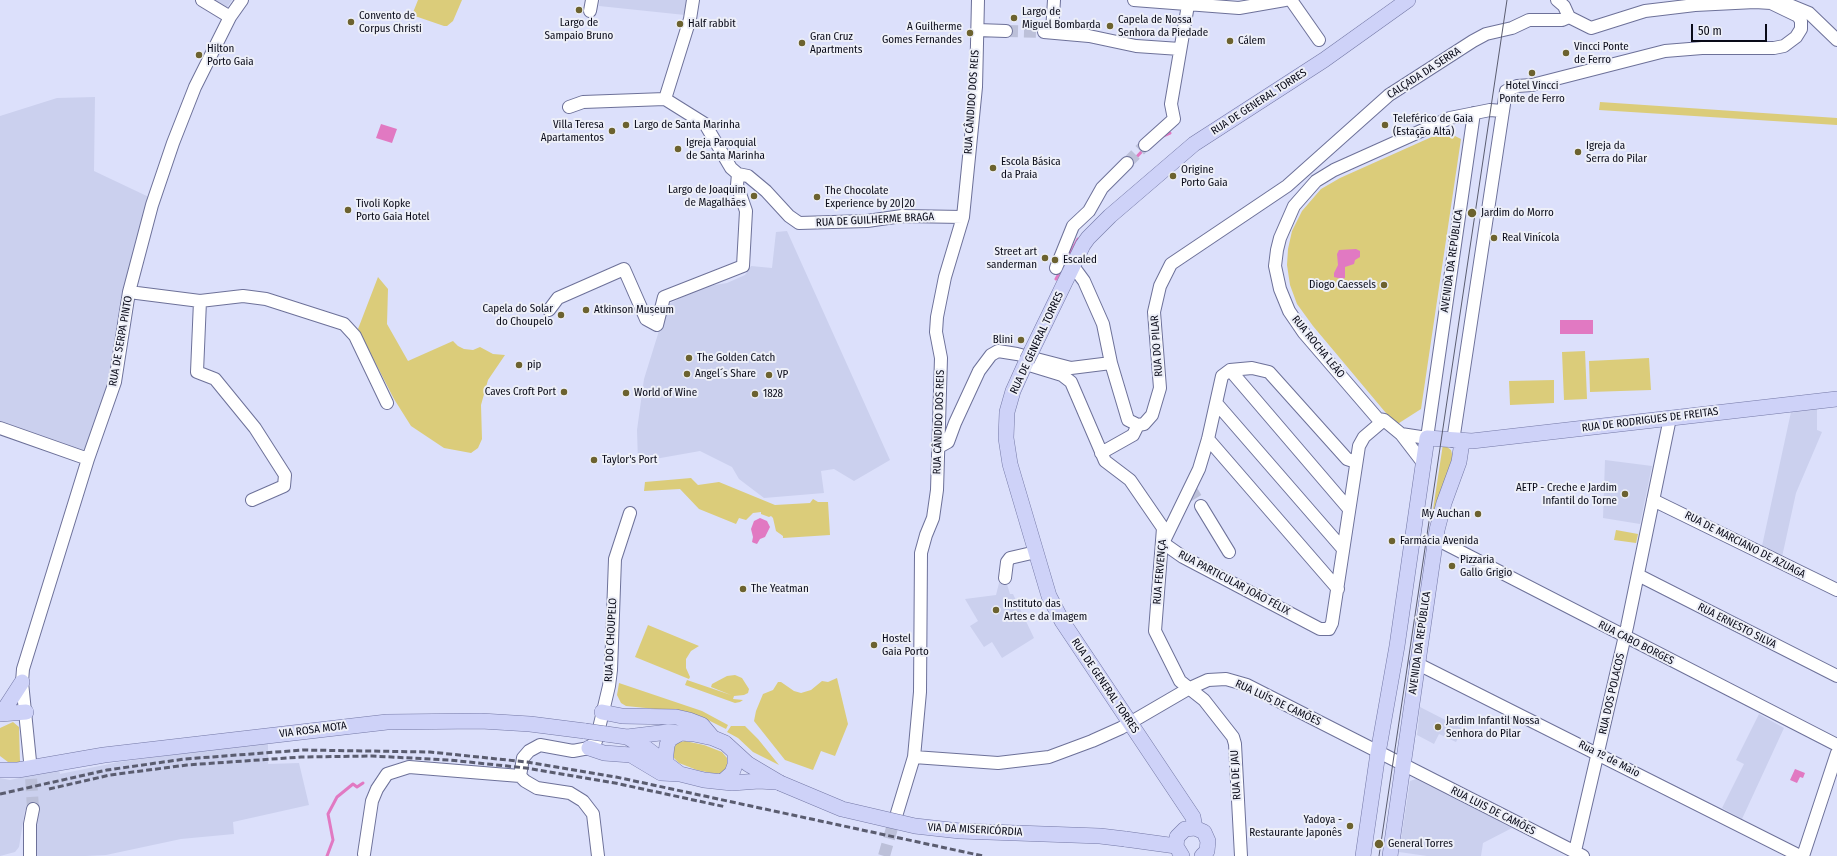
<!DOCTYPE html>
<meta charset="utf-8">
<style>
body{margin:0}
#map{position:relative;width:1837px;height:856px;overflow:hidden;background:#dce0fb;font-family:"Fira Sans Condensed",sans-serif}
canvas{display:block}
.scale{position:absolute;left:1691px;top:24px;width:76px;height:18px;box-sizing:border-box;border:2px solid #090a18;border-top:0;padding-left:5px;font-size:12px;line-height:14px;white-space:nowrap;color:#090a18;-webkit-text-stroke:3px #edeff8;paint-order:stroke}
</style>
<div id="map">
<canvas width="1837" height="856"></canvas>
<div class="scale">50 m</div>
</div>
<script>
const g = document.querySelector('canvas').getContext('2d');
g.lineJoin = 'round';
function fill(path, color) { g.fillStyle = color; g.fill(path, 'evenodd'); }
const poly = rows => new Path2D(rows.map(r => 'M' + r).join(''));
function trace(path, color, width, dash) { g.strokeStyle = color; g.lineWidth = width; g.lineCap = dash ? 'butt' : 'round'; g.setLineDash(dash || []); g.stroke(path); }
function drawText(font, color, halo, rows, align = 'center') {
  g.font = font + ' "Fira Sans Condensed",sans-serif'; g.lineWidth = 4; g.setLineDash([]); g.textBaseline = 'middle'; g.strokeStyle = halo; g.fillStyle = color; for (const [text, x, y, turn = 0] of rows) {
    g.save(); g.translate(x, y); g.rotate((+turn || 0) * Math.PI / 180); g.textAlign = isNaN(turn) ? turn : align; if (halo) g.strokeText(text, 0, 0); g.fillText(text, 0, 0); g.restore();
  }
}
fill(poly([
 [211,0,232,0,226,9],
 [600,0,686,0,685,15,599,6],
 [95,97,94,171,151,198,110,391,89,447,81,451,0,423,0,116,57,98],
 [787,231,890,460,854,481,834,469,821,471,824,493,764,498,739,479,732,467,700,451,638,462,637,430,644,379,667,305,702,287,727,283,745,275,751,266,772,268,776,232],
 [1817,408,1817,430,1822,432,1796,493,1782,557,1762,546,1791,412],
 [1605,460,1652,466,1640,524,1603,518],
 [1006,581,1010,594,1013,594,1034,638,1002,658,992,642,984,647,970,626,978,621,965,599,996,595,999,583],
 [1420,707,1463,729,1456,742,1439,734,1434,744,1417,735],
 [1759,714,1784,728,1742,819,1722,808,1744,764,1736,760],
 [268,742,268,764,299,763,309,805,233,822,234,834,181,839,106,855,86,856,36,856,37,807,25,810,19,847,15,852,0,856,0,778,10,780,59,769,60,774,119,762],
 [1416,779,1483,813,1512,828,1483,843,1481,856,1427,856,1399,852,1410,781]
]), '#cbd0ee');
fill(poly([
 [418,0,462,0,453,21,447,26,444,26,412,15],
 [1600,102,1837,118,1837,125,1599,110],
 [1445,131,1461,139,1421,409,1396,425,1313,326,1297,304,1290,285,1287,265,1288,249,1292,231,1302,211,1321,189,1340,178],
 [378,277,388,289,387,324,408,361,453,341,458,346,464,349,473,350,480,347,493,354,505,355,488,380,481,405,482,439,478,448,471,453,444,448,411,426,394,399,358,329],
 [1585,351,1587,399,1564,400,1562,352],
 [1649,358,1651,390,1590,392,1589,361],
 [1554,380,1554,403,1510,405,1509,381],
 [1443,444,1451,450,1453,458,1430,529],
 [691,478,698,485,719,482,775,505,810,503,813,499,818,502,828,502,830,535,783,538,783,536,776,531,773,518,771,516,769,517,761,514,761,512,753,513,746,520,739,518,736,524,699,509,680,489,644,491,645,482],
 [1616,530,1638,534,1636,543,1614,540],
 [648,625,699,646,691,651,686,659,686,668,690,677,689,679,635,657],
 [735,675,742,678,749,689,748,693,744,695,734,696,733,699,743,700,740,702,735,703,685,685,687,680,731,695,711,687,712,684,727,676],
 [837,678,848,724,835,756,821,751,813,770,785,760,754,721,756,711,763,694,773,690,778,682,781,682,794,691,801,693,811,690,822,681,828,682],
 [619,683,702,711,728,725,726,729,700,716,685,712,626,706,621,703,617,695],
 [13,722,19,727,20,762,8,762,0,756,0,728],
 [731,726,745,726,758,739,779,765,753,752,738,738,727,732],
 [685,741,704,745,722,752,727,758,728,766,724,772,716,774,697,770,679,763,674,758,673,750,677,743]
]), '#dbcc7a');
fill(poly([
 [381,124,397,129,392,143,376,138],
 [1356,249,1360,251,1360,257,1355,260,1354,264,1345,267,1345,278,1342,279,1334,277,1334,273,1338,265,1337,254,1339,250],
 [1560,320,1593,320,1593,334,1560,334],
 [760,518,767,521,770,527,765,537,760,539,757,544,754,543,752,542,753,537,751,529,754,521],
 [1795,769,1805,773,1803,778,1800,777,1797,783,1790,780]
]), '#e179c2');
trace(poly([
 [1163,136,1170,133],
 [1130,164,1145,148],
 [1056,279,1078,239],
 [327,856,333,840,328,814,337,797,353,784,357,787,363,783]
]), '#e179c2', 3);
trace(poly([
 [1006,31,1044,32],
 [1127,163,1145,145],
 [1190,488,1201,506],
 [30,761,33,809],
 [884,856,896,814]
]), '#bcc0d9', 12, [12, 6]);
const minor = poly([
 [202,0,230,17],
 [1134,0,1239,8,1285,0],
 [1291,0,1319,40],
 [1557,0,1564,6,1569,17,1591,28,1645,11,1695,5,1755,2,1787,4,1809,13,1837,40],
 [590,11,592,0],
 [977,30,1006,31],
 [1044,32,1089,36,1136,46,1180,49],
 [1052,32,1054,0],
 [665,99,690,19,693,0],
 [569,107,583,102,665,99,705,124,731,168,738,174],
 [1145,145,1174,119,1171,104,1188,5],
 [738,174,748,176,766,191,789,216,799,223,867,221,902,216,963,217],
 [1073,266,1084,281,1103,324,1111,363,1128,420,1138,425],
 [1056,268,1073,226,1089,211,1102,188,1127,163],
 [129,292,200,301,243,296,266,299,344,324,355,336,387,403],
 [200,301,197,372,215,379,255,428,285,475,284,486,252,500],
 [549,310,558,298,624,269,646,319,657,325,664,297,743,266,746,211,737,185,738,174],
 [1026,364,1062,375,1071,382,1105,461,1130,480,1163,528,1155,631,1180,681,1204,700,1233,737,1235,744,1241,856],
 [1230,370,1349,509],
 [1217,404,1343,549],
 [1138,425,1144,424,1152,415,1160,388,1154,312,1160,286,1171,264,1287,186,1389,95,1473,41,1486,34,1512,28,1529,20,1562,20,1569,17],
 [0,428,88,459],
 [1401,434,1427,438,1474,113],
 [1208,439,1338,589],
 [1453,441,1506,91,1517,86,1532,85,1665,51,1702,48,1774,48,1784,46,1796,37,1801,29,1801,21,1798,16,1771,3],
 [939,447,948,442,955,423,979,371,991,355,998,351,1017,354,1071,368,1111,363],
 [1101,453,1133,435,1138,425],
 [1424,464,1401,434,1384,420,1378,419,1304,333,1289,311,1280,289,1275,266,1277,250,1280,238,1294,206,1316,181,1334,170,1450,118,1490,110,1502,111],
 [1653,500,1837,590],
 [1201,506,1229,552],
 [1165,539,1199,469,1208,439,1222,376,1230,370,1252,368,1269,372,1347,459,1356,462],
 [1436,539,1837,745],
 [1163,543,1183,557,1320,629,1329,629,1332,623,1359,446,1364,437,1384,420],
 [1638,575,1837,676],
 [1005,578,1007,562,1010,558,1036,552],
 [1416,663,1800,856],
 [914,757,998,763,1049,757,1092,741,1121,728,1188,689,1208,680,1226,679,1247,685,1583,856],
 [30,761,22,682,23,669,88,459,115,382,129,292,152,205,173,143,195,87,230,17,242,0],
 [520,776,523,758,529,751,540,745,573,751,589,748,596,741,609,686,611,670,615,559,630,513],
 [897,813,914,757,920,692,921,553,926,535,933,518,937,490,941,358,936,332,937,317,945,277,963,217,976,87,978,0],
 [1575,851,1627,627,1670,418],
 [364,854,372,801,377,789,387,774,409,767,520,776,525,781,537,788,570,793,583,801,593,814,598,856],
 [30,856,30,824,33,809],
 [1803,856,1837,753]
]);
const major = poly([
 [1032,350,1083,245,1088,238,1110,216,1194,144,1324,60,1408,0],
 [1027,360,1013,391,1007,412,1006,438,1010,464,1049,596,1062,621,1193,817,1195,828],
 [602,712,622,716,676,717,689,720,702,725,713,738],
 [2,713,22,682],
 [0,714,26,712],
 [606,734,627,737,668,732,694,734,713,738,725,743,748,764,780,783],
 [627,737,646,748,680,774,704,780,732,783,759,781,775,782],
 [589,748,604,753,631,755,661,773,680,774],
 [665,763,667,745,670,739,679,734],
 [0,770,18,770,104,755,387,722,481,721,530,724,585,731],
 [722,782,732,773,735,765,735,753],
 [1125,839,1176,846],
 [1182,856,1176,846,1177,837,1185,829,1195,828,1204,832,1208,841,1207,851,1202,856],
 [1363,856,1378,753,1397,646,1427,438,1472,441,1837,399],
 [1390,856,1437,530,1444,503,1459,462,1462,442]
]);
trace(minor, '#6d7199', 14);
trace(major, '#7478a6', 16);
trace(minor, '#fff', 12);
trace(major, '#ced2f8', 15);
trace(poly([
 [1379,856,1507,0]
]), '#5a5c6f', 1);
trace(poly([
 [49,789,110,775,187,765,301,757,372,756,449,760,526,768,615,783,726,807],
 [0,794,107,770,185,759,303,750,430,752,527,762,616,777,983,856]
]), '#5a5c6f', 3, [6, 3]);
const majorBridge = poly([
 [1027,360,1032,350],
 [585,731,606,734],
 [780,783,842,809,915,826,960,831,1100,836,1125,839]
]);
trace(majorBridge, '#7478a6', 16, []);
trace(majorBridge, '#ced2f8', 15);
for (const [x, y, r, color] of [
 [579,10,4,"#6c622f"],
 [1014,18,4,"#6c622f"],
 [351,22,4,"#6c622f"],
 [680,24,4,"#6c622f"],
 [1110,26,4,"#6c622f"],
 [970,33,4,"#6c622f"],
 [1230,41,4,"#6c622f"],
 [802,43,4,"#6c622f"],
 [1566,53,4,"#6c622f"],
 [199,55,4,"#6c622f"],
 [1532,73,4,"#6c622f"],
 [626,125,4,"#6c622f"],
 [1385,125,4,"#6c622f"],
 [612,131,4,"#6c622f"],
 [678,149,4,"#6c622f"],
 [1578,152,4,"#6c622f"],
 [993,168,4,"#6c622f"],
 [1173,176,4,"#6c622f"],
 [754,196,4,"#6c622f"],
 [817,197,4,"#6c622f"],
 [348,210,4,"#6c622f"],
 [1472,213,5,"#6c622f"],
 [1494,238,4,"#6c622f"],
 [1045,258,4,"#6c622f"],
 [1055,260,4,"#6c622f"],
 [1384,285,4,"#6c622f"],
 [586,310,4,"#6c622f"],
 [561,315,4,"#6c622f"],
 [1021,340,4,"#6c622f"],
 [689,358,4,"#6c622f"],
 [519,365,4,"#6c622f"],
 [687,374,4,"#6c622f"],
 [769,375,4,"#6c622f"],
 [564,392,4,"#6c622f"],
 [626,393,4,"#6c622f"],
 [755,394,4,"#6c622f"],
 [594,460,4,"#6c622f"],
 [1625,494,4,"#6c622f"],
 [1478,514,4,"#6c622f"],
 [1392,541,4,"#6c622f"],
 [1452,566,4,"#6c622f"],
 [743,589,4,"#6c622f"],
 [996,610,4,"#6c622f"],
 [874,645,4,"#6c622f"],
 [1438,727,4,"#6c622f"],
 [1350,826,4,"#6c622f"],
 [1379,844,5,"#6c622f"]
]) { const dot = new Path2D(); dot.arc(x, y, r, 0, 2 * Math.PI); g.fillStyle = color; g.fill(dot); trace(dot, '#edeff8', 1.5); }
drawText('11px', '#090a18', '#edeff8', [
 ["Largo de",1022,12],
 ["Miguel Bombarda",1022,25],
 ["Convento de",359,16],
 ["Corpus Christi",359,29],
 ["Capela de Nossa",1118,20],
 ["Senhora da Piedade",1118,33],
 ["Largo de",579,23,"center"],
 ["Sampaio Bruno",579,36,"center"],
 ["Half rabbit",688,24],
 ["A Guilherme",962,27,"right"],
 ["Gomes Fernandes",962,40,"right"],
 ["Gran Cruz",810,37],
 ["Apartments",810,50],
 ["Cálem",1238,41],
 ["Vincci Ponte",1574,47],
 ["de Ferro",1574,60],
 ["Hilton",207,49],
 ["Porto Gaia",207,62],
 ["Hotel Vincci",1532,86,"center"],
 ["Ponte de Ferro",1532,99,"center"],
 ["Teleférico de Gaia",1393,119],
 ["(Estação Alta)",1393,132],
 ["Villa Teresa",604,125,"right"],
 ["Apartamentos",604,138,"right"],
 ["Largo de Santa Marinha",634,125],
 ["Igreja Paroquial",686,143],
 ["de Santa Marinha",686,156],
 ["Igreja da",1586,146],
 ["Serra do Pilar",1586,159],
 ["Escola Básica",1001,162],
 ["da Praia",1001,175],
 ["Origine",1181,170],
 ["Porto Gaia",1181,183],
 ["Largo de Joaquim",746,190,"right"],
 ["de Magalhães",746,203,"right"],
 ["The Chocolate",825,191],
 ["Experience by 20|20",825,204],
 ["Tivoli Kopke",356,204],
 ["Porto Gaia Hotel",356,217],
 ["Jardim do Morro",1481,213],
 ["Real Vinícola",1502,238],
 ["Street art",1037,252,"right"],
 ["sanderman",1037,265,"right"],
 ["Escaled",1063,260],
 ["Diogo Caessels",1376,285,"right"],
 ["Capela do Solar",553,309,"right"],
 ["do Choupelo",553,322,"right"],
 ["Atkinson Museum",594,310],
 ["Blini",1013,340,"right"],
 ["The Golden Catch",697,358],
 ["pip",527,365],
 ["Angel´s Share",695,374],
 ["VP",777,375],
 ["Caves Croft Port",556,392,"right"],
 ["World of Wine",634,393],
 ["1828",763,394],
 ["Taylor's Port",602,460],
 ["AETP - Creche e Jardim",1617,488,"right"],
 ["Infantil do Torne",1617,501,"right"],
 ["My Auchan",1470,514,"right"],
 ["Farmácia Avenida",1400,541],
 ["Pizzaria",1460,560],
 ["Gallo Grigio",1460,573],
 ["The Yeatman",751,589],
 ["Instituto das",1004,604],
 ["Artes e da Imagem",1004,617],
 ["Hostel",882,639],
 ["Gaia Porto",882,652],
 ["Jardim Infantil Nossa",1446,721],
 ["Senhora do Pilar",1446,734],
 ["Yadoya -",1342,820,"right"],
 ["Restaurante Japonês",1342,833,"right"],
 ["General Torres",1388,844]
], 'left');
drawText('11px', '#090a18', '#edeff8', [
 ["CALÇADA DA SERRA",1424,73,-33],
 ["RUA CÂNDIDO DOS REIS",972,102,-86],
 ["RUA DE GENERAL TORRES",1259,102,-33],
 ["RUA DE GUILHERME BRAGA",875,220,-3],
 ["AVENIDA DA REPÚBLICA",1452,261,-82],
 ["RUA DE SERPA PINTO",121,341,-80],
 ["RUA DE GENERAL TORRES",1037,343,-65],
 ["RUA DO PILAR",1157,346,-94],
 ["RUA ROCHA LEÃO",1318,347,51],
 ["RUA DE RODRIGUES DE FREITAS",1650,420,-7],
 ["RUA CÂNDIDO DOS REIS",939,422,-88],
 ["RUA DE MARCIANO DE AZUAGA",1745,545,27],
 ["RUA FERVENÇA",1160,572,-85],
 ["RUA PARTICULAR JOÃO FÉLIX",1234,583,28],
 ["RUA ERNESTO SILVA",1737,626,27],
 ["RUA DO CHOUPELO",611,640,-87],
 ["AVENIDA DA REPÚBLICA",1420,643,-82],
 ["RUA CABO BORGES",1636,643,27],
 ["RUA DE GENERAL TORRES",1105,686,56],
 ["RUA DOS POLACOS",1612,694,-77],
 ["RUA LUÍS DE CAMÕES",1278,703,25],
 ["VIA ROSA MOTA",313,730,-7],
 ["Rua 1º de Maio",1609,759,27],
 ["RUA DE JAU",1236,775,-93],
 ["RUA LUIS DE CAMÕES",1493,811,27],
 ["VIA DA MISERICÓRDIA",975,830,3]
]);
</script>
